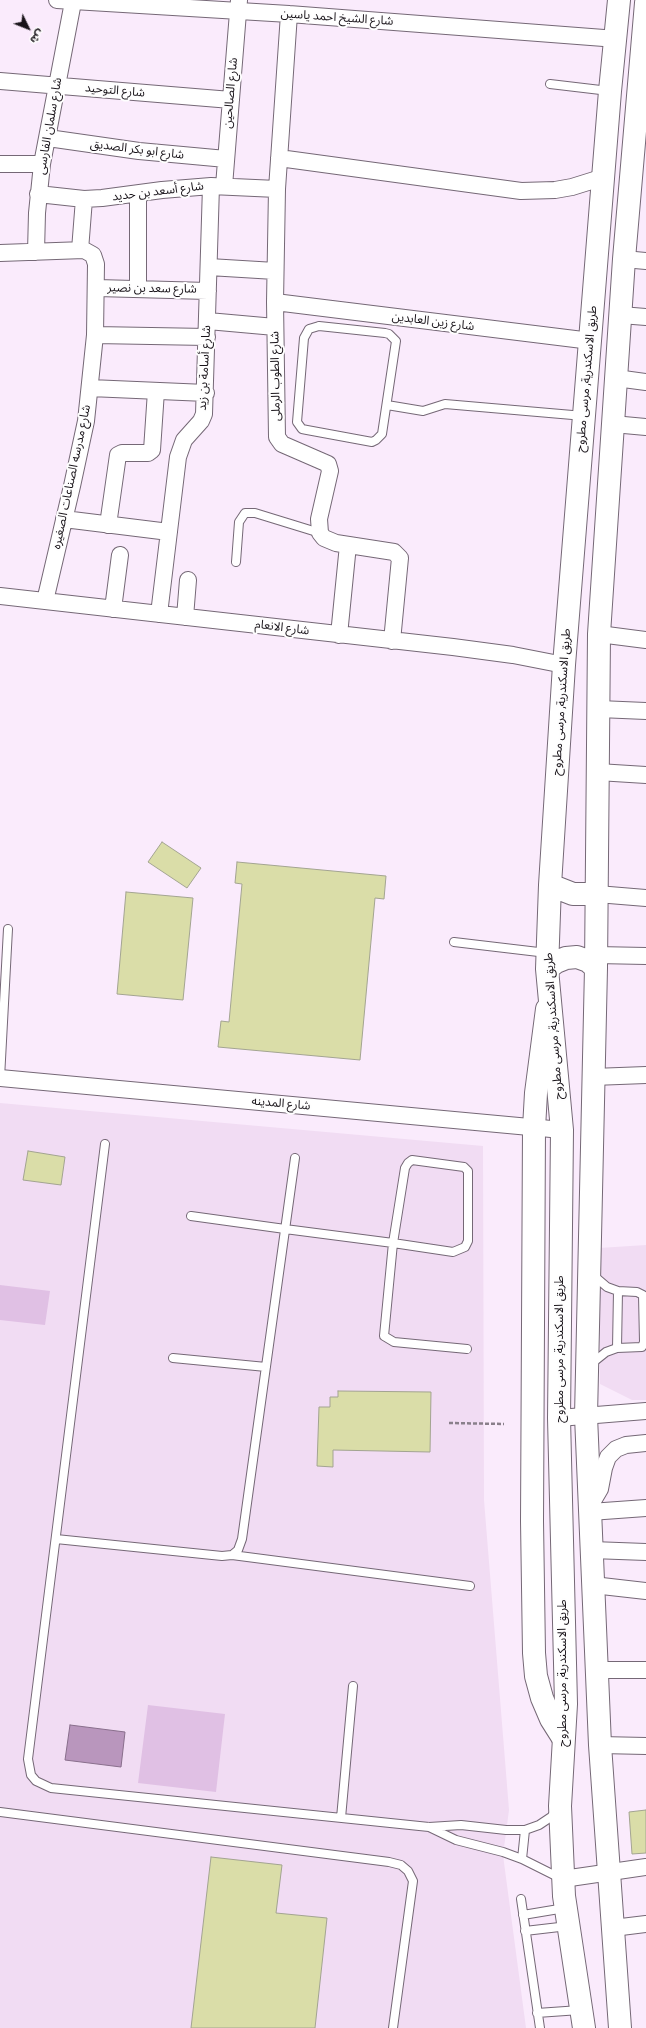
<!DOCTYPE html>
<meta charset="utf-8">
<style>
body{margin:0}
#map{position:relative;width:646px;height:2028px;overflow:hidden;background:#faebfc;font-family:"Roboto Condensed","Noto Sans Arabic",sans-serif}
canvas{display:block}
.north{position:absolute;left:8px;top:8px;width:40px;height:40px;-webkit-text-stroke:3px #fefefe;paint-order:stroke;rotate:133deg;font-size:11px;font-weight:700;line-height:16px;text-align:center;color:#181319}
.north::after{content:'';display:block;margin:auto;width:14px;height:18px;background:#181319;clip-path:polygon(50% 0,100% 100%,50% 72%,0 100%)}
</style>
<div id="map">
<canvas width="646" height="2028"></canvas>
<div class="north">ش</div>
</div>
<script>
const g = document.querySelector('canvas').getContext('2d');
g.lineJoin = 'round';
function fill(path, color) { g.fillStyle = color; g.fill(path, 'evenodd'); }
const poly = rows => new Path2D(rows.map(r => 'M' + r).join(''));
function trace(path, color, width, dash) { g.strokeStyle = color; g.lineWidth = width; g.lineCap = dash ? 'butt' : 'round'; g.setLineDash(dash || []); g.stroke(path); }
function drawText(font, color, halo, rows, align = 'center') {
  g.font = font + ' "Roboto Condensed","Noto Sans Arabic",sans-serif'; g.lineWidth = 4; g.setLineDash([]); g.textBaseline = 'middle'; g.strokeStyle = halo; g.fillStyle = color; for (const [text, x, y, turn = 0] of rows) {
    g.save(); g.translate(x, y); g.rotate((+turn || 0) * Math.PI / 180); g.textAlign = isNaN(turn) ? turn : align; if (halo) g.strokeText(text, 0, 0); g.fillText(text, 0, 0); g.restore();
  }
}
fill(poly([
 [0,1103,483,1146,484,1500,509,1810,503,1855,526,2028,0,2028],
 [646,1245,646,1400,632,1400,600,1384,599,1248]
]), '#f1dcf3');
fill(poly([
 [0,1285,50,1291,45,1325,0,1320],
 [148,1705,225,1714,216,1792,138,1783]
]), '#e0c0e4');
const water = poly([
 [70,1725,125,1732,121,1767,65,1760,70,1725]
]);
fill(water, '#b996bd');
trace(water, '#896f8c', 1);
const building = poly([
 [162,842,201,868,187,888,148,862,162,842],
 [237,862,386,876,384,899,375,898,360,1060,218,1047,221,1021,229,1022,242,884,235,883,237,862],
 [126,892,193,898,183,1000,117,994,126,892],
 [28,1151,65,1157,61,1185,23,1180,28,1151],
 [338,1391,431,1392,430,1452,333,1450,333,1467,317,1466,319,1407,330,1407,330,1397,338,1397,338,1391],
 [646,1810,646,1853,632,1854,629,1812,646,1810],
 [211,1857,282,1865,276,1913,327,1918,315,2028,191,2028,211,1857]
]);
fill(building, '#dadda8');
trace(building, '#a3a491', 1);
const lane = poly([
 [550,84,609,91],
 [319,326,385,333,389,334,396,341,382,434,376,440,372,442,307,430,302,429,297,422,304,338,309,329,319,326],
 [387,405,423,411,445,404,584,416],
 [236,562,239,522,245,513,255,513,320,533],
 [454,942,547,953],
 [0,1078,8,929],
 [105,1144,28,1759,31,1775,36,1781,51,1788,429,1827,461,1825,506,1830,525,1830,539,1825,551,1817,557,1810],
 [191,1216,285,1229,393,1243,453,1252,465,1247,468,1241,468,1171,464,1167,412,1160,408,1163,405,1168,393,1243,384,1336,394,1342,467,1349],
 [617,1348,618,1291],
 [173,1358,266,1367],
 [591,1364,606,1352,617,1348,642,1347,644,1342,643,1295,637,1292,618,1291,607,1287,593,1275],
 [56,1539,222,1556,232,1555,238,1550,242,1539,295,1158],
 [232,1555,470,1586],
 [0,1812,389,1862,401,1865,408,1871,413,1881,393,2028],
 [341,1818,353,1686],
 [429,1827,456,1840,503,1852,522,1859,560,1878],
 [522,1859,525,1830],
 [521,1899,540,2028],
 [523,1915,565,1908],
 [525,1931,568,1926],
 [537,2013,580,2010]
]);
const street = poly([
 [57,0,289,14,617,39],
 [289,14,277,189,275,302,277,437,282,444,328,464,330,471,319,519,320,533,324,538,336,543,394,552,400,558,392,641],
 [0,81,231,100],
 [48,138,139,151,226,159],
 [279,158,521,191,555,190,572,187,604,177],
 [0,164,42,164],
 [224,186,239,0],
 [38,194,84,199,102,198,162,190,211,186,277,189],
 [138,194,138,289],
 [80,250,84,199],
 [36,252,37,213,42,164,73,2],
 [0,253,84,250,93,255,96,264,95,335,86,421,72,486,45,601],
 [624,259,646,261],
 [209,267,275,271],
 [97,288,208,291],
 [275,302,591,341],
 [621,315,646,317],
 [208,321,275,327],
 [95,335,207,337],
 [616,378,646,382],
 [90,388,206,393],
 [613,424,646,427],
 [64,519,169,532],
 [108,525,118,455,122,453,148,453,152,450,156,391],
 [0,596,453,647,513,655,564,665],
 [113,609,120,555],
 [159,614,178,457,184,440,201,421,204,414,211,186],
 [185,617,188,580],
 [599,634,646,640],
 [339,635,348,545],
 [599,709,646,711],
 [598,772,646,775],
 [597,894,646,898],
 [596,955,646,956],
 [593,1077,646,1075],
 [0,1078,562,1130],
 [559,1418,646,1411],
 [590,1506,600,1489,604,1468,608,1457,616,1449,626,1445,646,1443],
 [590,1512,646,1508],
 [592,1550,646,1552],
 [593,1585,646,1591],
 [597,1670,646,1670],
 [600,1745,646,1746],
 [563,1879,646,1867],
 [613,1928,646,1924]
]);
const secondary = poly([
 [547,1009,536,1093,534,1128,532,1521,534,1653,536,1676,542,1698,551,1719,563,1738]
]);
const primary = poly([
 [550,885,573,894,597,894],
 [547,969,556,962,566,958,577,957,588,961,596,968],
 [584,2028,564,1896,560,1806,566,1704,559,1418,562,1130,547,969,550,885,564,665,610,91,619,0],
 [620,2028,600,1745,586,1416,596,968,599,634,624,259,646,3]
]);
trace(lane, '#756876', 10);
trace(street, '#756876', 18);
trace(secondary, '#756876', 24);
trace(primary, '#756876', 24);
trace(poly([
 [449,1423,504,1424]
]), '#897f8a', 2.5, [4, 2]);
trace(lane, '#fff', 8);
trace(street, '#fff', 16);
trace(secondary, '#fff', 22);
trace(primary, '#fff', 22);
drawText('12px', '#181319', '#fefefe', [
 ["شارع الشيخ احمد ياسين",337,18,4],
 ["شارع التوحيد",115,91,5],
 ["شارع الصالحين",231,93,-85],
 ["شارع سلمان الفارسى",50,126,-80],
 ["شارع ابو بكر الصديق",137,150,7],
 ["شارع أسعد بن حديد",158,192,-7],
 ["شارع سعد بن نصير",152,289,1],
 ["شارع زين العابدين",433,322,7],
 ["شارع أسامة بن زيد",205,368,-87],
 ["شارع الطوب الرملى",276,376,-91],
 ["طريق الاسكندرية, مرسى مطروح",587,379,-85],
 ["شارع مدرسه الصناعات الصغيره",72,477,-78],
 ["شارع الانعام",282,628,7],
 ["طريق الاسكندرية, مرسى مطروح",562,702,-86],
 ["طريق الاسكندرية, مرسى مطروح",554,1026,-94],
 ["شارع المدينه",281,1104,5],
 ["طريق الاسكندرية, مرسى مطروح",560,1349,-90],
 ["طريق الاسكندرية, مرسى مطروح",563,1673,-90]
]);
</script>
